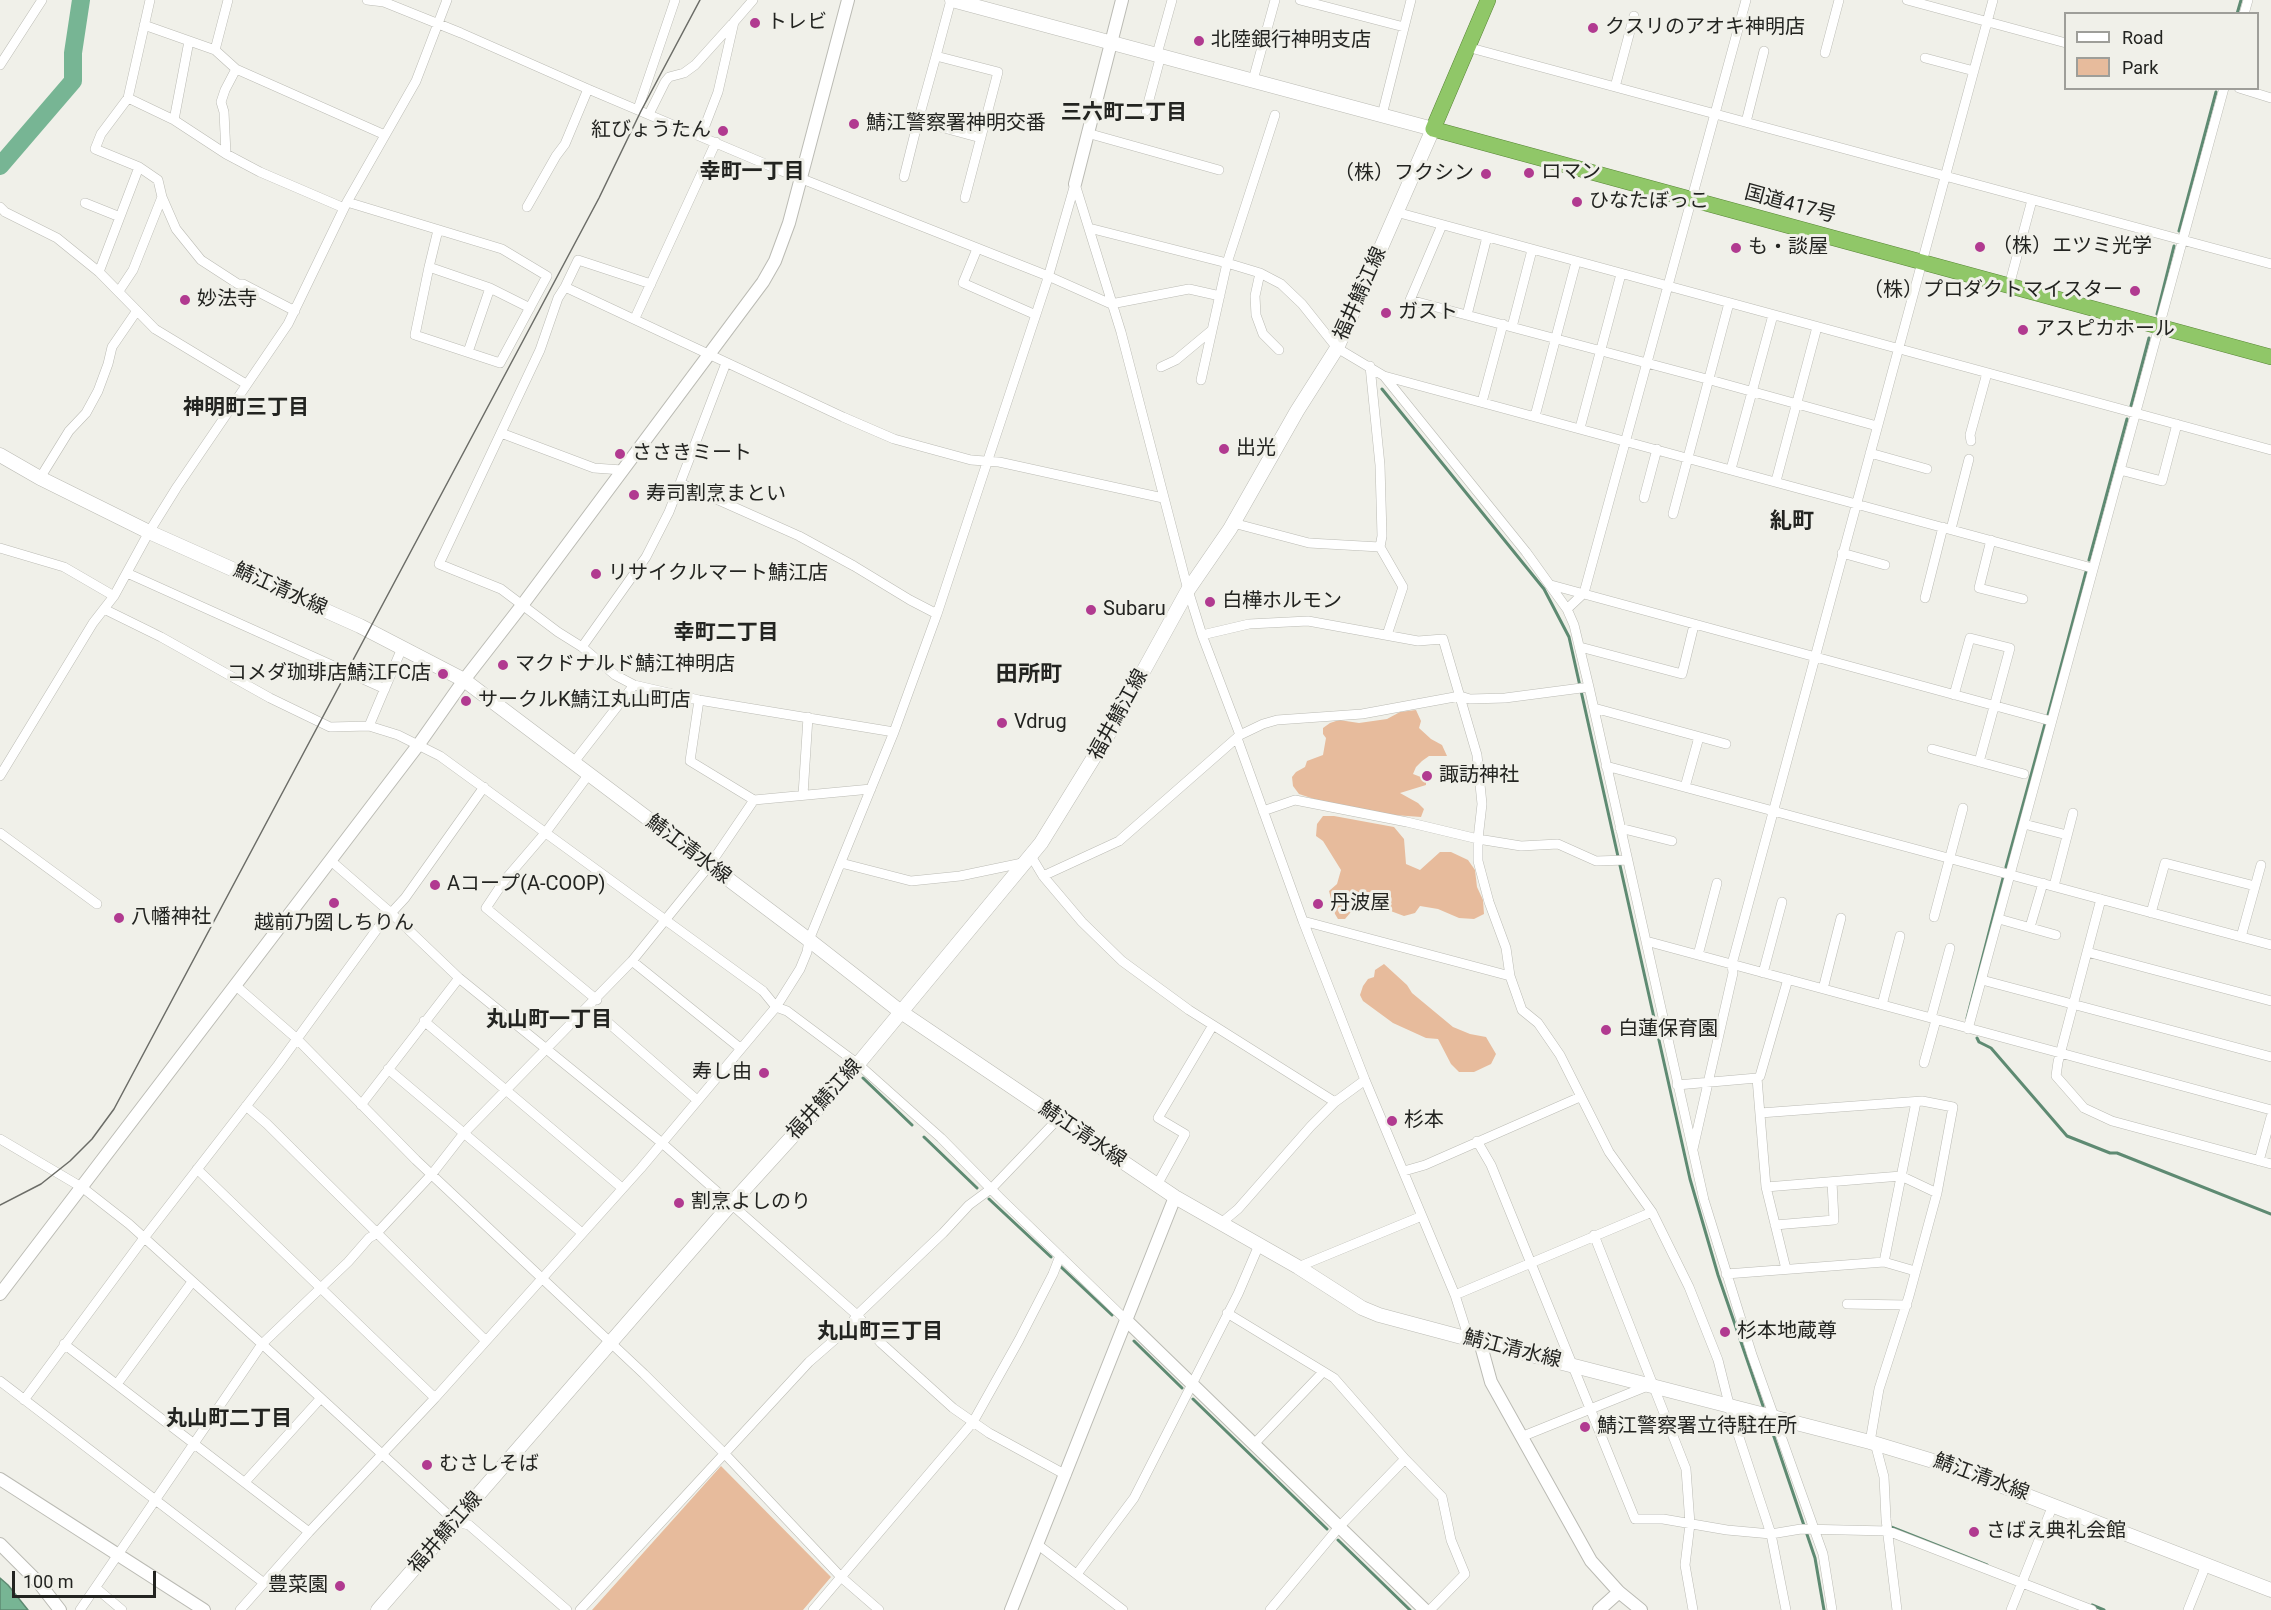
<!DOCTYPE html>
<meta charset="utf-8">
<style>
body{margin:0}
#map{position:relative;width:2271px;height:1610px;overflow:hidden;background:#f0f0e9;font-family:Roboto,sans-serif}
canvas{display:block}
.legend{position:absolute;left:2064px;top:12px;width:195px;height:78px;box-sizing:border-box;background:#f0f0e9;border:2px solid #9e9e99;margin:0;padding:8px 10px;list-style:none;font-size:18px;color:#232421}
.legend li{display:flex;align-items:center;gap:12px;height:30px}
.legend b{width:30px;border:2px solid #9e9e99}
.scale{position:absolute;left:12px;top:1571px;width:144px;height:27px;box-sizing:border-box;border:3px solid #232421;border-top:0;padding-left:8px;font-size:18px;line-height:21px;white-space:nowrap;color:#232421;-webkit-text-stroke:4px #f0f0e9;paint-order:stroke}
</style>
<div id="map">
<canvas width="2271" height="1610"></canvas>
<ul class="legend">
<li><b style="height:8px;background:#fff"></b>Road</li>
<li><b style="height:16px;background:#e7bb9c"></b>Park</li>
</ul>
<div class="scale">100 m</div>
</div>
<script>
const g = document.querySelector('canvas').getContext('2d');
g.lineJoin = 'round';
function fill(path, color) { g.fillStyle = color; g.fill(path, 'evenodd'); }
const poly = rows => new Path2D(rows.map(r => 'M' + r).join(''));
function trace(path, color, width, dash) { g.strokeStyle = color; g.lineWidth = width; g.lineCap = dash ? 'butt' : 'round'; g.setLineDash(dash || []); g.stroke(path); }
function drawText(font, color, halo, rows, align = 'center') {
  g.font = font + ' Roboto,"Noto Sans JP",sans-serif'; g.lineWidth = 6; g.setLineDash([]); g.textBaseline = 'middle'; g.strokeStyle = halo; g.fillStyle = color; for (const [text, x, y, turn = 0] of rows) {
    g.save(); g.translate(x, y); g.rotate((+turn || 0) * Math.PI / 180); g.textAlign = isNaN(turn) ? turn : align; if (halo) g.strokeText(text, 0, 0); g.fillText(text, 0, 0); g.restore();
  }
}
fill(poly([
 [1416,710,1421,721,1419,728,1431,739,1442,745,1447,756,1429,756,1422,761,1416,767,1413,774,1426,779,1426,785,1400,793,1418,803,1424,809,1421,817,1381,814,1320,801,1299,794,1293,786,1292,777,1296,772,1305,767,1307,761,1323,755,1326,738,1323,734,1323,728,1330,723,1339,720,1359,723,1387,719,1400,712],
 [1323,816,1334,816,1394,827,1404,839,1406,864,1420,870,1440,852,1451,852,1468,860,1475,870,1477,887,1483,900,1484,914,1474,919,1459,918,1438,909,1420,906,1415,913,1404,916,1380,907,1356,906,1345,919,1338,919,1335,914,1329,891,1337,884,1341,870,1323,841,1316,836,1317,824],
 [1384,964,1407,985,1412,993,1453,1027,1470,1034,1486,1037,1496,1054,1491,1064,1474,1072,1459,1072,1451,1064,1438,1039,1426,1038,1393,1023,1363,1001,1360,995,1363,986,1368,979,1374,977,1375,970],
 [721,1466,831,1577,803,1610,592,1610]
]), '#e7bb9c');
const water = poly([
 [0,1578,8,1585,28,1610,0,1610,0,1578]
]);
fill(water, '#77b594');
trace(water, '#5e8a72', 1.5);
trace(poly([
 [2237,14,2241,0],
 [2179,231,2216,92],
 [2157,314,2174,246],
 [1382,389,1544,589,1569,637,1690,1179,1718,1275,1763,1406],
 [2131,406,2149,338],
 [2089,560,2127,419],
 [2048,715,2086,572],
 [2006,867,2045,724],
 [1967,1018,2003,878],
 [1977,1038,1979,1042,1991,1048,2067,1136,2110,1153,2117,1153,2271,1214],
 [863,1078,912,1125],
 [924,1137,977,1188],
 [989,1199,1051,1257],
 [1061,1267,1112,1315],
 [1134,1341,1182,1388],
 [1193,1399,1327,1529],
 [1771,1428,1815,1558,1824,1610],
 [1891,1527,1987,1565],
 [1338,1540,1410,1610],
 [2092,1605,2104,1610]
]), '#5e8a72', 3);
trace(poly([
 [0,166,73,81,73,53,81,0]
]), '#77b594', 18);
const minor = poly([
 [150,0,128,98,174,120,226,154,260,172,344,208],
 [367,0,384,2,461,33,588,89,782,171,1048,276,1111,304,1189,289,1220,296],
 [951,0,936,56,998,72,965,198],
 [1300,0,1404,27],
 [1907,0,2066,43],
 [2244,14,2248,0],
 [144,25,215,50,236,69,385,135],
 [1467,47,2271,264],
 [215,50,228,0],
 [1825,53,1839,0],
 [1157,54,1172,0],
 [936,56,918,121,981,138],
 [1925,58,1974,71],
 [0,65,42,0],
 [1253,80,1275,0],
 [1615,87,1634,16],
 [2239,88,2271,98],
 [128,98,101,134,95,149,139,167,158,180,162,197,176,229,201,260,238,284,243,284,295,311],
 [638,109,675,0],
 [1146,111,1161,55],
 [649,114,665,82,669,77,684,73,695,65,732,24],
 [1382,115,1411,0],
 [174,120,189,41],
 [1746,122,1764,51],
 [1087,133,1219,170],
 [701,136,718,92,734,22,753,0],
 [226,154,224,112,221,102,225,90,236,69],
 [904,177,918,121],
 [1075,184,1121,332,1188,590,1202,635,1240,735],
 [347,202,502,249,547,276,500,363,415,335,429,267,438,230],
 [85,203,120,217],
 [0,207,5,212,57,238,99,272,155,329,246,384],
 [527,207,556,156,565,144,588,89],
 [1396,212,2271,450],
 [1442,225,1410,300,1703,378,1877,426],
 [1089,228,1227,263,1260,273,1281,284,1302,304,1337,348,1384,376,1526,552,1567,609,1574,625,1589,687,1704,1200,1752,1355,1823,1554,1832,1610],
 [977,249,963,283,1036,315],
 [429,267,490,288,530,308],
 [99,272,139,167],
 [1260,273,1255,296,1256,315,1263,334,1279,350],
 [2009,286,2032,200],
 [565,287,578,260,651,284],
 [119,291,133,270,162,197],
 [1467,315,1487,237],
 [635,318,716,142],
 [1512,327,1532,250],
 [468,352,490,288],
 [1370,366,1380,465,1382,536,1380,547,1403,587,1387,635],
 [1161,367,1176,360,1212,330],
 [1384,376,2092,568],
 [1201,380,1227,263,1275,115],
 [1482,402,1503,324],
 [1535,416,1576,262],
 [1580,428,1621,274],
 [501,433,594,468,622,470],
 [1971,441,1970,435,1987,373],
 [1870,453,1927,469],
 [1731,469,1773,315],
 [2120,470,2162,481,2177,424],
 [40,478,69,431,86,413,98,391,108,364,112,347,136,312],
 [1776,481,1817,327],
 [680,483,799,536,854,566,910,600,937,614],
 [1644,498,1657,449],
 [1673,514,1729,303],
 [1233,523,1309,543,1380,547],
 [1951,529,1969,459],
 [1991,540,1979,588,2023,599],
 [0,548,64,567,114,596],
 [1842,553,1885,565],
 [127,573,385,689],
 [1551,585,2051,721],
 [1925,598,1943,527],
 [104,609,161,637,270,698,330,727,369,726,398,735,440,756,763,991,776,1007,787,1011,858,1064,941,1138,999,1197,1126,1320],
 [1567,609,1584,593,1746,0],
 [1202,635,1249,624,1308,621,1418,641,1443,639,1477,755,1482,804,1478,839,1478,861,1489,902,1506,948,1510,976,1522,1010,1538,1023,1560,1055,1609,1152,1652,1212,1689,1287,1718,1360,1732,1416,1771,1534,1786,1610],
 [582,647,646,557,669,512,726,363],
 [1580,647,1682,674,1694,625],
 [1954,695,1970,638,2010,648,1979,762],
 [699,700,690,761,754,800,871,789],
 [1594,708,1726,744],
 [369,726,402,648],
 [894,732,699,700,634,685,615,675,582,647,558,632,501,589,439,564,540,350,558,298,565,287,843,417,894,439,971,460,999,462,1163,498],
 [1237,738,1303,921,1365,1080,1455,1295,1469,1339],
 [1932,749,2024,774],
 [574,762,634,685],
 [1606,766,2271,945],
 [589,774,546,832,504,881,486,908,597,1000],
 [0,776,93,623,114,596,149,532,177,487,288,324,347,202,416,81,447,0],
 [1685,787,1699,737],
 [803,795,808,717],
 [1263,811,1295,800,1407,822,1478,839,1521,846,1558,844,1596,861,1627,860],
 [2024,824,2067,835],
 [1620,828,1672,841],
 [0,833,97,904],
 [1031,856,1043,876,1082,922,1122,961,1189,1010,1335,1102],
 [330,860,391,913,459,978,662,1143,731,1204,857,1315,881,1343,953,1408,989,1433,1066,1475],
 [841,863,911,881,960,876,1027,862],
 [1043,876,1119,841,1240,735,1263,724,1277,720,1362,714,1460,696,1470,699,1505,698,1589,687],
 [2054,886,2073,813],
 [2101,899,2058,1062,2056,1076,2084,1108,2112,1121,2271,1164],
 [2151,913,2165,863,2255,886],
 [1934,917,1963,808],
 [1999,919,2056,935],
 [1303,921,1510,976],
 [2030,927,2043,883],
 [2241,937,2261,865],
 [1646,941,2271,1110],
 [2087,952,2271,1001],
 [1698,955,1717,883],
 [632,961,740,1048],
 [1763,973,1782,902],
 [1982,980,2271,1057],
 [235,985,296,1038,416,1160,644,1374,724,1453,841,1577,879,1610],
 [1823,989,1841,918],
 [1882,1005,1900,936],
 [589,1006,697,1100],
 [1931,1018,1950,948],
 [424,1021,622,1188],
 [1968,1029,2224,88],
 [1924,1063,1936,1020],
 [388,1069,582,1233],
 [1757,1078,1766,1187,1786,1269],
 [1677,1085,1757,1078,1760,1076,1788,979],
 [361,1105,459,978],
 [246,1106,267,1124,486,1341],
 [1760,1113,1922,1101,1953,1107,1937,1193,1909,1296,1879,1389,1870,1442],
 [0,1139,83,1188,129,1224,262,1344,456,1522,469,1525,567,1610],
 [1477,1141,1491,1165,1635,1519,1663,1519,1727,1530,1771,1534,1801,1529,1888,1531,2092,1610],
 [1693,1149,1733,973,1732,964,1993,0],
 [2259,1161,2271,1117],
 [197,1169,435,1398],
 [1404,1171,1425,1165,1580,1097],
 [1157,1185,1185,1134,1158,1118,1213,1025],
 [1766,1187,1901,1176,1937,1193],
 [1220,1224,1238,1209,1311,1126,1335,1102,1365,1080],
 [1775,1225,1834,1220,1832,1182],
 [1594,1235,1686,1469,1690,1524,1685,1565,1693,1610],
 [1884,1262,1916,1102],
 [1298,1267,1422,1216],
 [1726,1274,1884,1262,1915,1271],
 [1455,1295,1652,1212],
 [1847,1304,1907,1305],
 [1227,1313,1334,1378,1405,1459,1442,1497,1451,1540,1465,1574,1430,1610],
 [64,1344,309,1532],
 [0,1381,264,1583],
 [117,1384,192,1282],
 [24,1400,144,1238,278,1065,380,925,405,898,484,787],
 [1521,1437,1650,1385],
 [1875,1443,1884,1477,1886,1519,1897,1610],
 [1254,1444,1323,1372],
 [245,1482,320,1399],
 [1037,1544,1123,1610],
 [1077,1574,1134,1498,1238,1294,1259,1245],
 [96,1588,122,1610],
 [80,1610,262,1344,348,1262,369,1238,376,1234,432,1174,464,1133,632,961,709,866,754,800],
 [240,1610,309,1532,435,1398,641,1168,776,1007,800,969,807,952,809,940,894,732,937,614,1047,281,1075,184],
 [580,1610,809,1362,848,1328,857,1315,943,1233,969,1205,992,1188,1058,1119],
 [813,1610,973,1422,1019,1340,1053,1274,1060,1256],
 [1270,1610,1340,1526,1405,1459],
 [2011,1610,2053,1505],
 [2188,1610,2206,1565]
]);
const tertiary = poly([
 [1075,184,1122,0],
 [0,1294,419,744,464,680,523,604,763,282,775,261,789,223,848,0],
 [1126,1320,1425,1610],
 [1480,1342,1491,1382,1591,1561,1619,1592,1641,1610],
 [0,1479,204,1610],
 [0,1544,39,1583,60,1610],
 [1011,1610,1175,1197],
 [1599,1610,1619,1592]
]);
const secondary = poly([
 [0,455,40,478,149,532,360,626,464,680,809,940,901,1012,1175,1197,1298,1267,1362,1308,1379,1315,1469,1339,1870,1442,1953,1467,2271,1590],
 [378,1610,731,1204,858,1064,1041,843,1112,728,1188,590,1230,529,1297,411,1337,348,1433,129,952,0]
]);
const trunk = poly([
 [1488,0,1433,129,2271,357]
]);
trace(minor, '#bbbbb4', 10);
trace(tertiary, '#bbbbb4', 14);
trace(secondary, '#bbbbb4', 15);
trace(trunk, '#588537', 16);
trace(minor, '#fff', 9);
trace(tertiary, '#fff', 12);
trace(secondary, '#fff', 14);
trace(trunk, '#90c768', 15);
trace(poly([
 [0,1205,41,1184,70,1161,92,1139,114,1109,599,198,641,111,700,0]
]), '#6b6c67', 1.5);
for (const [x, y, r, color] of [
 [755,23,6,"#b13a90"],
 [1593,28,6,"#b13a90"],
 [1199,41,6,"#b13a90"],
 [854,124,6,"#b13a90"],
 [723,131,6,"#b13a90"],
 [1529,173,6,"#b13a90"],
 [1486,174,6,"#b13a90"],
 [1577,202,6,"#b13a90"],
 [1980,247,6,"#b13a90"],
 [1736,248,6,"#b13a90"],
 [2135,291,6,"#b13a90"],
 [185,300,6,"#b13a90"],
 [1386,313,6,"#b13a90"],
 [2023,330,6,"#b13a90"],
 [1224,449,6,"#b13a90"],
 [620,454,6,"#b13a90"],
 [634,495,6,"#b13a90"],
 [596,574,6,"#b13a90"],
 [1210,602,6,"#b13a90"],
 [1091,610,6,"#b13a90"],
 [503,665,6,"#b13a90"],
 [443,674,6,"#b13a90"],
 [466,701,6,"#b13a90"],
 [1002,723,6,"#b13a90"],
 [1427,776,6,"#b13a90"],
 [435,885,6,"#b13a90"],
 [334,903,6,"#b13a90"],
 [1318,904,6,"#b13a90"],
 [119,918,6,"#b13a90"],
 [1606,1030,6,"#b13a90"],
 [764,1073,6,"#b13a90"],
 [1392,1121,6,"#b13a90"],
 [679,1203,6,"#b13a90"],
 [1725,1332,6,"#b13a90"],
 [1585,1427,6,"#b13a90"],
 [427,1465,6,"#b13a90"],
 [1974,1532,6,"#b13a90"],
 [340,1586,6,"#b13a90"]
]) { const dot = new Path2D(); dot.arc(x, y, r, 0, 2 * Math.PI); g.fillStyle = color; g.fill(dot); trace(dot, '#f0f0e9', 2); }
drawText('20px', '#232421', '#f0f0e9', [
 ["トレビ",767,23],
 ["クスリのアオキ神明店",1605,28],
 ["北陸銀行神明支店",1211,41],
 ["鯖江警察署神明交番",866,124],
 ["紅びょうたん",711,131,"right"],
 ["ロマン",1541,173],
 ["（株）フクシン",1474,174,"right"],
 ["ひなたぼっこ",1589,202],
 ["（株）エツミ光学",1992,247],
 ["も・談屋",1748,248],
 ["（株）プロダクトマイスター",2123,291,"right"],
 ["妙法寺",197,300],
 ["ガスト",1398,313],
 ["アスピカホール",2035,330],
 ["出光",1236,449],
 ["ささきミート",632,454],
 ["寿司割烹まとい",646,495],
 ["リサイクルマート鯖江店",608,574],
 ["白樺ホルモン",1222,602],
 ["Subaru",1103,610],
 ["マクドナルド鯖江神明店",515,665],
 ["コメダ珈琲店鯖江FC店",431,674,"right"],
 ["サークルK鯖江丸山町店",478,701],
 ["Vdrug",1014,723],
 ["諏訪神社",1439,776],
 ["Aコープ(A-COOP)",447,885],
 ["丹波屋",1330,904],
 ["八幡神社",131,918],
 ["越前乃圀しちりん",334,924,"center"],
 ["白蓮保育園",1618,1030],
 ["寿し由",752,1073,"right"],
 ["杉本",1404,1121],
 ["割烹よしのり",691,1203],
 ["杉本地蔵尊",1737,1332],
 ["鯖江警察署立待駐在所",1597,1427],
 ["むさしそば",439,1465],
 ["さばえ典礼会館",1986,1532],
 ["豊菜園",328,1586,"right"]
], 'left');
drawText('20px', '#232421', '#f0f0e9', [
 ["国道417号",1790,205,15],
 ["福井鯖江線",1361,294,-66],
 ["鯖江清水線",280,590,24],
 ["福井鯖江線",1119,715,-61],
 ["鯖江清水線",688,850,37],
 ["福井鯖江線",825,1100,-48],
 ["鯖江清水線",1082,1135,34],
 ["鯖江清水線",1512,1350,14],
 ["鯖江清水線",1981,1478,20],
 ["福井鯖江線",446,1533,-49]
]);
drawText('bold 21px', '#232421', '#f0f0e9', [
 ["三六町二丁目",1124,114],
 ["幸町一丁目",752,173],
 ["神明町三丁目",246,409],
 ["幸町二丁目",726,634],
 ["丸山町一丁目",549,1021],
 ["丸山町三丁目",880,1333],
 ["丸山町二丁目",229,1420]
]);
drawText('bold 22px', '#232421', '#f0f0e9', [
 ["糺町",1792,522],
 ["田所町",1029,675]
]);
</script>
